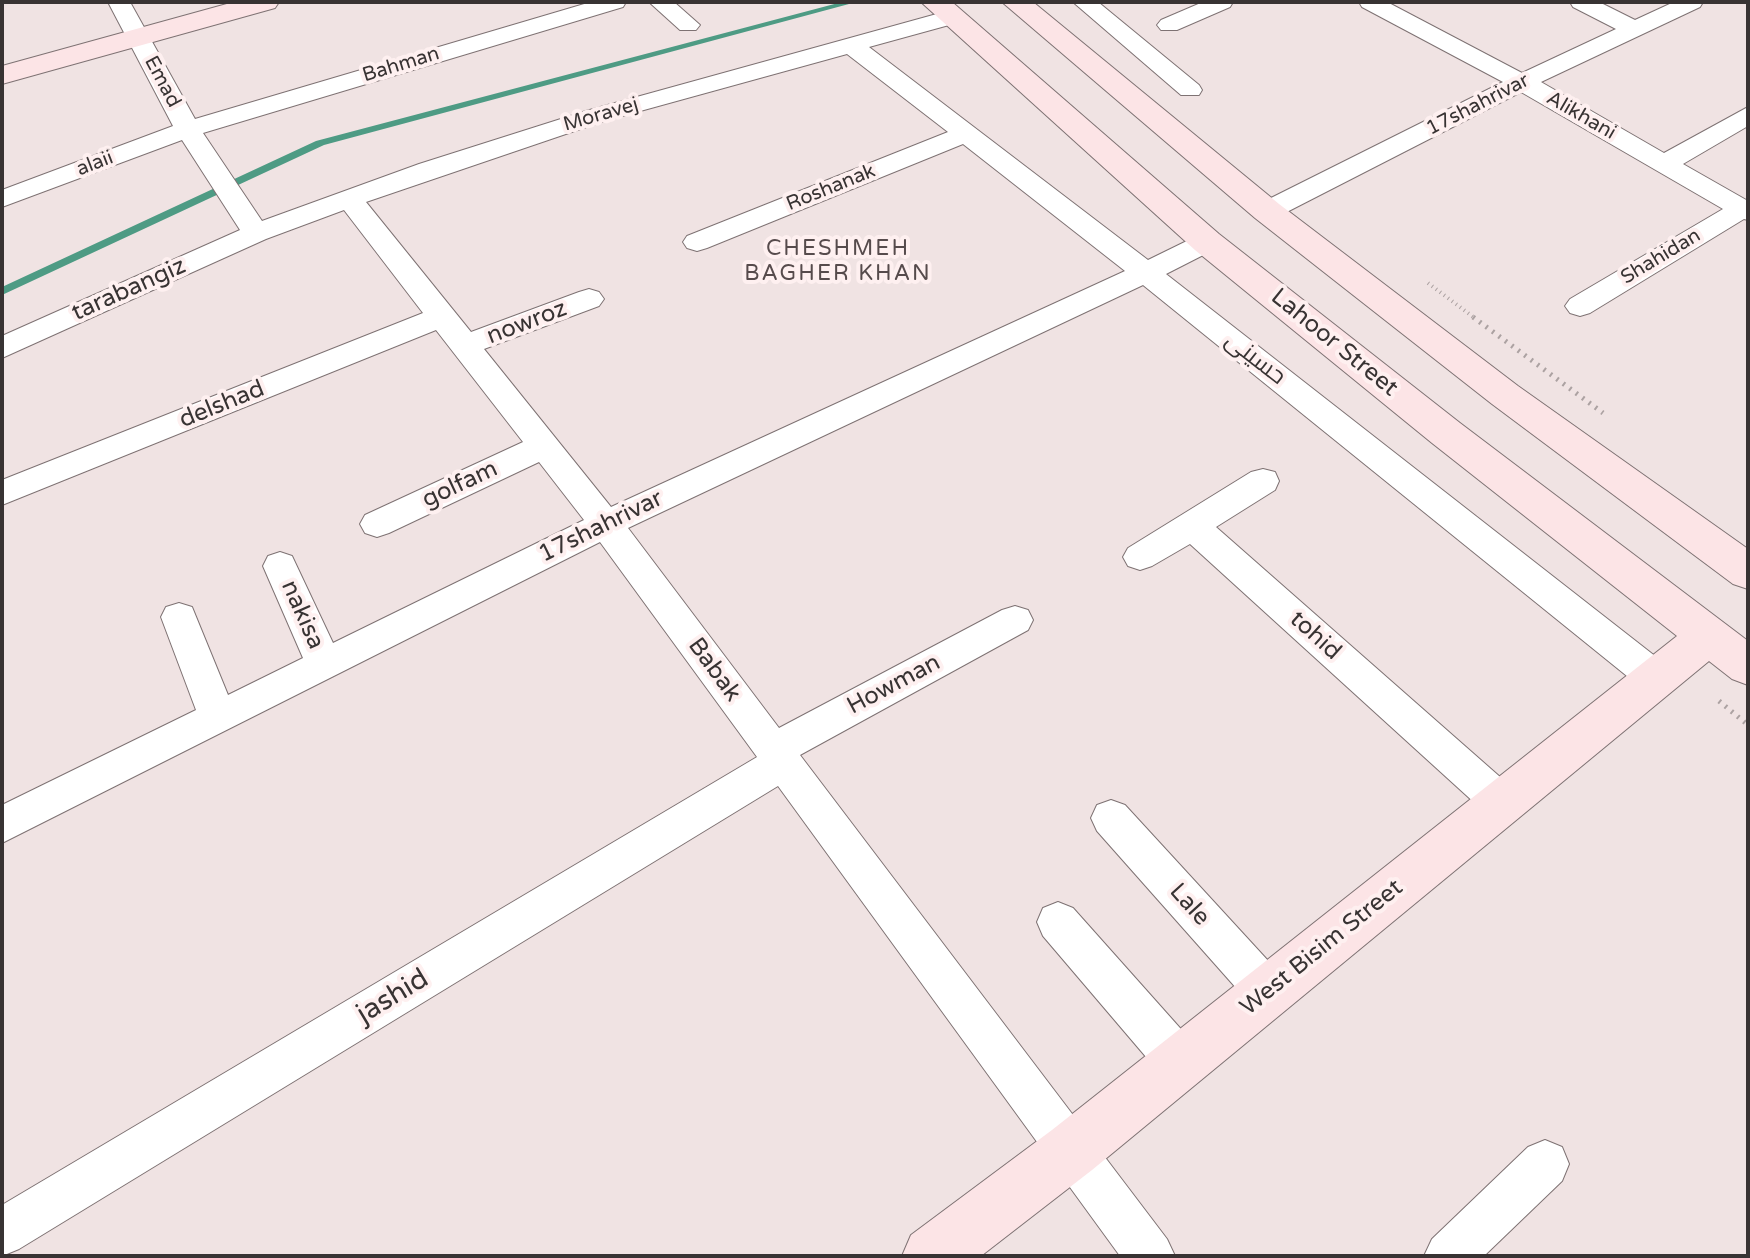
<!DOCTYPE html>
<meta charset="utf-8">
<style>
body{margin:0}
#map{position:relative;width:1750px;height:1258px;overflow:hidden;background:#f0e3e3;font-family:"Varela Round",sans-serif}
canvas{display:block}
.frame{position:absolute;inset:0;border:4px solid #383333;pointer-events:none}
</style>
<div id="map">
<canvas width="1750" height="1258"></canvas>
<div class="frame"></div>
</div>
<script>
const g = document.querySelector('canvas').getContext('2d');
g.lineJoin = 'round';
const poly = rows => new Path2D(rows.map(r => 'M' + r).join(''));
function fill(path, color) { g.fillStyle = color; g.fill(path, 'evenodd'); }
function trace(path, color, width, dash) { g.strokeStyle = color; g.lineWidth = width; g.lineCap = dash ? 'butt' : 'round'; g.setLineDash(dash || []); g.stroke(path); }
function drawText(font, color, halo, rows, align = 'center') {
  g.font = font + ' "Varela Round",Cairo,sans-serif'; g.lineWidth = 8; g.setLineDash([]); g.textBaseline = 'middle'; g.strokeStyle = halo; g.fillStyle = color; for (const [text, x, y, turn = 0] of rows) {
    g.save(); g.translate(x, y); g.rotate((+turn || 0) * Math.PI / 180); g.textAlign = isNaN(turn) ? turn : align; if (halo) g.strokeText(text, 0, 0); g.fillText(text, 0, 0); g.restore();
  }
}
fill(poly([
 [842,2,849,4,324,145,2,295,2,287,316,141,842,2]
]), '#4e9b84');
const street = poly([
 [108,2,130,2,195,119,591,2,626,2,623,7,203,133,262,221,419,164,586,111,944,12,960,12,964,17,960,22,869,47,1148,260,1197,236,1207,233,1217,236,1221,242,1217,248,1166,274,1669,667,1675,678,1669,689,1656,693,1643,689,1143,285,628,528,779,728,1002,610,1015,606,1028,610,1033,620,1028,630,800,755,1167,1239,1175,1256,1120,1256,778,786,19,1249,2,1256,2,1205,757,757,600,542,2,843,2,805,196,710,161,617,166,607,179,603,192,607,228,695,303,658,263,566,268,556,280,552,292,556,333,643,584,520,539,462,389,533,377,537,365,533,360,524,365,515,523,442,436,330,2,505,2,480,423,313,344,210,266,239,2,358,2,336,240,230,182,140,2,207,2,190,173,126,108,2],
 [847,54,948,132,687,236,683,242,687,248,697,251,707,248,963,144,1125,271,611,507,484,349,599,306,604,299,599,292,589,289,579,292,471,332,366,202,604,121,847,54],
 [649,2,674,2,700,25,696,30,680,30,649,2],
 [1073,2,1098,2,1199,85,1202,90,1199,95,1181,95,1073,2],
 [1203,2,1233,2,1230,7,1177,30,1161,30,1157,25,1161,20,1203,2],
 [1359,2,1387,2,1522,73,1616,29,1573,7,1570,2,1599,2,1635,20,1674,2,1703,2,1700,7,1541,82,1664,153,1748,107,1748,126,1683,164,1748,201,1748,220,1744,219,1590,313,1580,316,1570,313,1565,306,1570,299,1723,209,1521,92,1277,217,1267,219,1257,217,1253,211,1257,205,1503,82,1362,7,1359,2],
 [1263,469,1275,472,1279,481,1275,490,1216,527,1516,791,1522,803,1516,815,1502,821,1488,815,1190,544,1152,566,1140,570,1128,566,1123,557,1128,548,1251,472,1263,469],
 [1111,800,1125,805,1283,977,1290,992,1283,1007,1268,1013,1253,1007,1097,831,1091,818,1097,805,1111,800],
 [1058,902,1073,908,1196,1046,1203,1062,1196,1078,1180,1085,1164,1078,1043,936,1037,922,1043,908,1058,902],
 [1545,1140,1562,1147,1569,1164,1562,1181,1484,1256,1424,1256,1432,1239,1528,1147,1545,1140]
]);
const secondary = poly([
 [234,2,279,2,275,8,2,84,2,66,234,2],
 [921,2,952,2,1219,234,1460,423,1748,641,1748,685,1732,679,1709,661,1092,1170,981,1256,902,1256,911,1235,1052,1130,1677,636,1432,443,1195,250,921,2],
 [1002,2,1033,2,1279,204,1518,386,1748,549,1748,589,1733,584,1492,404,1255,218,1002,2]
]);
trace(street, '#7e7273', 2);
trace(secondary, '#7e7273', 2);
trace(poly([
 [1428,283,1476,319]
]), '#aca2a2', 4, [1, 4]);
trace(poly([
 [1473,317,1603,413],
 [1719,701,1748,725]
]), '#aca2a2', 5, [2, 6]);
fill(street, '#fff');
fill(secondary, '#fce4e6');
drawText('20px', '#383333', '#fef0f0', [
 ["Bahman",401,65,-17],
 ["Emad",162,82,62],
 ["17shahrivar",1478,105,-27],
 ["Moravej",601,115,-16],
 ["Alikhani",1581,116,30],
 ["alaii",95,164,-21],
 ["Roshanak",831,188,-22],
 ["Shahidan",1661,257,-31]
]);
g.letterSpacing = '2px';
drawText('22px', '#564b4c', '#fef0f0', [
 ["CHESHMEH",838,249],
 ["BAGHER KHAN",838,274]
]);
g.letterSpacing = '0px';
drawText('24px', '#383333', '#fef0f0', [
 ["tarabangiz",129,290,-24],
 ["nowroz",527,323,-21],
 ["Lahoor Street",1334,343,39],
 ["حسینی",1255,359,38],
 ["delshad",222,405,-22],
 ["golfam",460,485,-25],
 ["17shahrivar",601,527,-26],
 ["nakisa",302,615,66],
 ["tohid",1315,636,42],
 ["Babak",714,670,54],
 ["Howman",894,685,-28],
 ["Lale",1189,905,48],
 ["West Bisim Street",1322,948,-39]
]);
drawText('28px', '#383333', '#fef0f0', [
 ["jashid",393,997,-31]
]);
</script>
